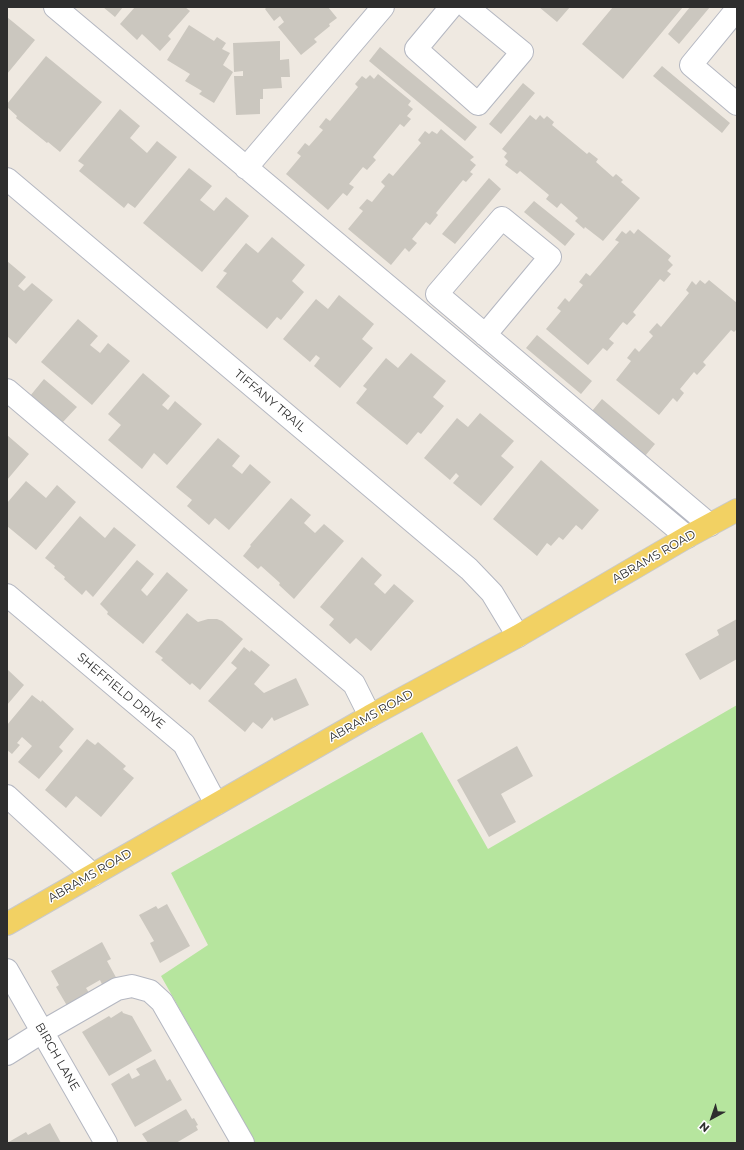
<!DOCTYPE html>
<style>
body{margin:0}
#map{position:relative;width:744px;height:1150px;overflow:hidden;background:#efe9e1;font-family:Montserrat,sans-serif}
canvas{display:block}
.frame{position:absolute;inset:0;border:8px solid #2e2e2e;pointer-events:none}
.north{position:absolute;left:692px;top:1098px;width:40px;height:40px;-webkit-text-stroke:3px #fff;paint-order:stroke;rotate:220deg;font-size:11px;font-weight:700;line-height:16px;text-align:center;color:#2e2e2e}
.north::after{content:'';display:block;margin:auto;width:14px;height:18px;background:#2e2e2e;clip-path:polygon(50% 0,100% 100%,50% 72%,0 100%)}
</style>
<div id="map">
<canvas width="744" height="1150"></canvas>
<div class="frame"></div>
<div class="north">N</div>
</div>
<script>
const g = document.querySelector('canvas').getContext('2d');
g.lineJoin = 'round';
function fill(path, color) { g.fillStyle = color; g.fill(path, 'evenodd'); }
const poly = rows => new Path2D(rows.map(r => 'M' + r).join(''));
function trace(path, color, width, dash) { g.strokeStyle = color; g.lineWidth = width; g.lineCap = dash ? 'butt' : 'round'; g.setLineDash(dash || []); g.stroke(path); }
function drawText(font, color, halo, rows, align = 'center') {
  g.font = font + ' Montserrat,sans-serif'; g.lineWidth = 3; g.setLineDash([]); g.textBaseline = 'middle'; g.strokeStyle = halo; g.fillStyle = color; for (const [text, x, y, turn = 0] of rows) {
    g.save(); g.translate(x, y); g.rotate((+turn || 0) * Math.PI / 180); g.textAlign = isNaN(turn) ? turn : align; if (halo) g.strokeText(text, 0, 0); g.fillText(text, 0, 0); g.restore();
  }
}
fill(poly([
 [737,705,737,1143,255,1143,161,976,208,945,171,873,422,732,488,849]
]), '#b6e59e');
fill(poly([
 [103,7,123,7,115,17],
 [135,7,185,7,190,11,168,36,171,39,160,51,142,34,137,40,120,24],
 [267,7,328,7,337,18,329,24,330,26,314,39,317,42,301,55,278,27,284,22,280,16,274,21,265,9],
 [539,7,570,7,557,22],
 [613,7,683,7,623,79,582,44],
 [690,7,710,7,679,44,668,34],
 [7,17,35,40,7,74],
 [189,25,214,41,217,37,226,43,222,49,230,53,223,65,233,72,214,103,199,94,202,91,185,81,190,74,167,60],
 [280,41,280,60,289,59,290,77,281,77,282,88,263,89,263,99,260,99,260,114,236,115,234,76,243,76,243,71,234,72,233,43],
 [380,47,477,127,465,141,369,61],
 [46,56,102,102,60,152,48,142,47,143,16,118,17,116,7,107,7,104],
 [662,66,730,123,722,133,653,76],
 [378,74,411,101,408,105,413,109,407,116,411,119,404,127,400,124,373,157,376,160,367,170,363,167,349,184,354,187,347,196,343,193,328,210,286,174,301,156,297,153,305,143,309,146,323,130,319,127,326,118,330,121,358,87,355,84,362,76,366,79,370,75,374,79],
 [523,83,535,93,501,134,489,124],
 [120,109,140,126,130,138,147,153,157,141,177,157,135,208,128,203,124,208,79,171,84,165,78,161],
 [530,115,536,120,540,115,544,119,547,116,554,122,552,125,587,154,589,152,598,159,596,162,613,177,616,174,623,180,621,182,640,198,603,241,585,227,584,229,575,221,578,218,561,203,557,208,546,199,549,195,520,171,517,174,505,165,508,161,504,157,507,153,502,149],
 [441,129,474,157,470,160,476,165,470,172,473,174,466,182,463,180,436,213,438,215,430,225,426,222,412,239,417,243,409,252,405,248,391,265,348,229,363,211,359,208,367,199,372,202,385,186,381,182,389,173,393,176,421,143,418,140,425,131,429,134,432,131,437,134],
 [189,168,212,186,200,200,214,211,226,197,249,216,202,272,143,223],
 [489,178,501,189,455,244,442,234],
 [534,201,575,234,565,246,524,212],
 [638,229,671,256,668,260,673,265,667,271,671,274,664,282,660,279,633,312,636,315,627,325,623,322,609,339,614,343,607,351,603,348,588,365,546,329,561,311,557,308,565,298,569,302,583,285,579,282,586,273,590,276,619,242,615,240,622,231,626,234,630,230,634,234],
 [272,237,305,265,292,281,304,292,281,320,277,317,267,329,216,287,227,273,223,271,246,243,258,253],
 [7,261,26,277,18,286,24,291,32,283,53,300,16,344,7,336],
 [700,280,705,284,709,280,737,303,737,329,734,332,731,330,703,362,706,365,697,375,694,372,680,389,684,393,677,402,673,398,659,415,616,380,631,361,627,358,635,348,639,352,653,336,649,332,657,323,661,327,689,293,686,290,692,281,696,285],
 [339,295,374,324,362,339,373,348,340,388,314,366,320,358,316,355,310,362,283,339,316,299,328,309],
 [78,319,98,336,90,345,100,353,108,343,130,361,92,405,41,362],
 [537,335,592,381,581,394,526,348],
 [411,353,446,381,433,397,444,406,421,434,418,432,407,445,356,403,367,389,363,386,386,358,398,368],
 [143,373,170,396,162,405,168,410,175,401,202,424,167,465,154,453,142,469,108,440,121,425,108,414],
 [44,379,77,407,62,423,30,396],
 [602,399,655,444,645,456,592,411],
 [480,413,514,441,501,456,514,467,481,506,453,483,459,476,456,473,450,480,424,458,457,418,468,427],
 [7,435,29,454,7,480],
 [218,438,240,456,232,466,242,474,250,464,271,482,229,530,215,518,209,525,187,506,192,500,176,487],
 [541,460,599,510,582,530,576,525,563,540,559,537,551,546,547,543,537,556,493,519],
 [26,481,46,498,57,485,76,502,36,550,7,526,7,503],
 [291,498,311,515,304,523,315,533,324,524,344,541,294,599,279,585,280,583,261,566,258,569,243,556,251,546,250,545],
 [80,516,105,538,114,527,136,545,93,597,86,590,82,595,64,579,65,577,54,568,55,566,45,558],
 [362,557,382,575,374,584,385,594,394,584,414,601,371,651,356,638,350,644,329,625,334,619,320,607],
 [137,560,154,574,141,590,147,596,167,572,188,590,143,644,107,614,108,612,100,604],
 [187,613,198,622,208,619,217,619,222,621,243,639,200,690,192,683,190,685,161,660,163,658,155,652],
 [737,619,737,659,700,680,685,654,719,635,717,630],
 [244,647,250,652,251,650,270,665,254,684,264,693,296,678,309,705,274,721,272,717,262,729,253,722,245,732,208,701,237,668,231,663],
 [7,669,24,685,7,705],
 [32,695,41,702,42,700,74,729,59,747,63,751,39,779,18,762,32,746,22,737,17,743,20,745,12,754,7,750,7,725],
 [87,739,95,745,98,742,126,766,123,769,134,778,101,817,76,796,66,808,45,790],
 [517,746,533,776,501,794,516,822,489,837,457,780],
 [167,904,190,946,160,963,150,943,154,941,139,915,156,906,158,909],
 [102,942,111,959,107,961,118,981,104,989,100,980,86,988,91,996,69,1009,56,987,59,985,51,971],
 [122,1011,123,1013,132,1016,152,1051,109,1076,82,1032,109,1016,111,1018],
 [155,1059,167,1081,170,1079,182,1100,135,1127,111,1084,129,1073,132,1079,140,1075,136,1069],
 [186,1109,192,1119,194,1118,198,1125,196,1126,198,1130,176,1143,148,1143,142,1134],
 [50,1123,61,1143,7,1143,26,1132,28,1135]
]), '#cbc7bf');
const minor = poly([
 [55,7,687,537],
 [451,7,416,49,478,104,522,52,467,7],
 [737,9,691,65,737,104],
 [246,168,383,7],
 [7,179,469,569,492,593,518,636],
 [485,335,550,257,502,218,437,294,710,525],
 [7,390,354,684,370,716],
 [7,595,184,744,216,804],
 [7,796,93,875],
 [7,970,106,1143],
 [7,1054,42,1032,117,989,132,986,150,991,162,1002,243,1143]
]);
const major = poly([
 [7,924,370,716,518,636,687,537,737,510]
]);
trace(minor, '#b4b7c1', 24);
trace(major, '#c9c9c9', 24);
trace(minor, '#fff', 22);
trace(major, '#f2d163', 22);
drawText('12px', '#2e2e2e', '#fff', [
 ["TIFFANY TRAIL",270,401,40],
 ["ABRAMS ROAD",654,557,-30],
 ["SHEFFIELD DRIVE",121,691,40],
 ["ABRAMS ROAD",371,716,-29],
 ["ABRAMS ROAD",90,876,-30],
 ["BIRCH LANE",57,1057,60]
]);
</script>
